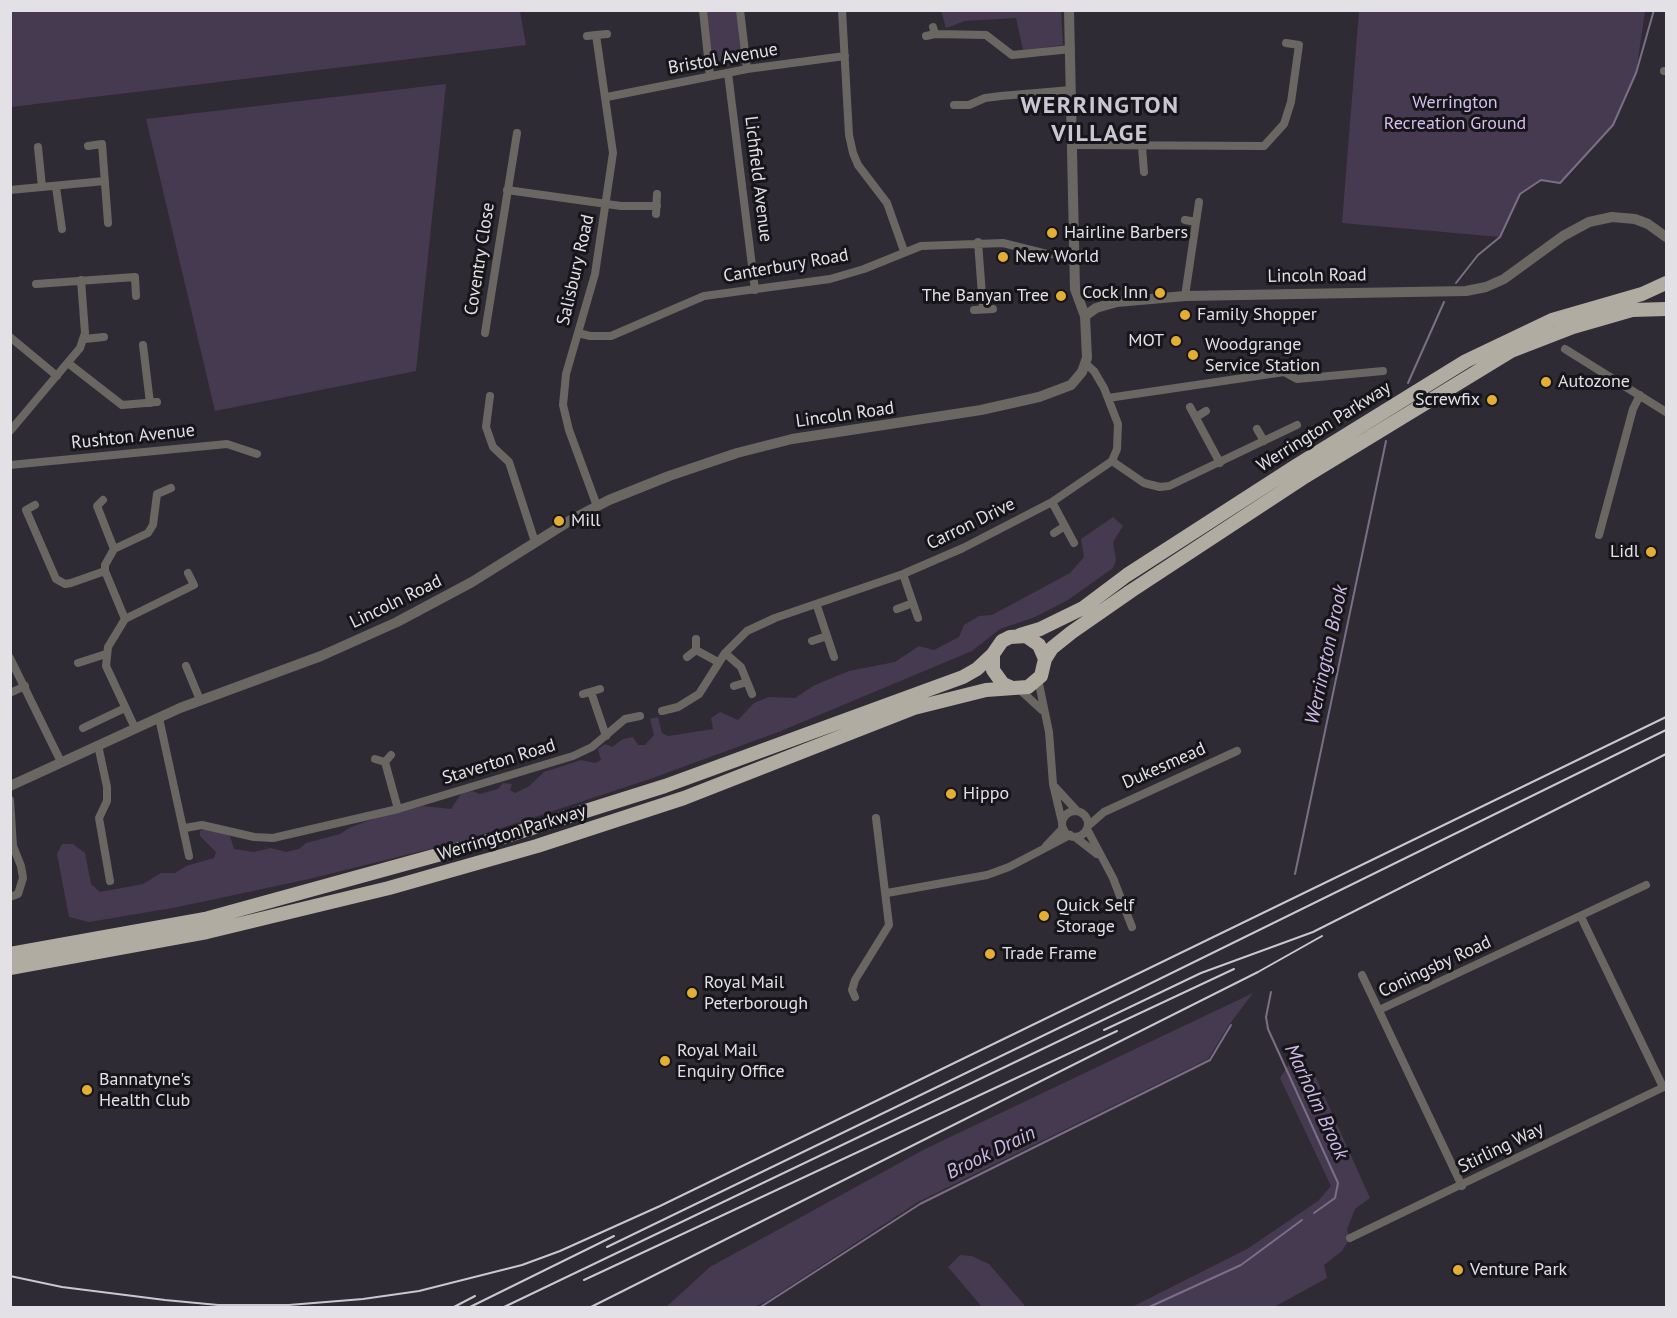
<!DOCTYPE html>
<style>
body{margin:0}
#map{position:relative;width:1677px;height:1318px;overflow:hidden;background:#2f2b34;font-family:"PT Sans",sans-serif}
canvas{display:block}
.frame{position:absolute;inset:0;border:12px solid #e3e0e6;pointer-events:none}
</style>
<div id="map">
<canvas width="1677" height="1318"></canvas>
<div class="frame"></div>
</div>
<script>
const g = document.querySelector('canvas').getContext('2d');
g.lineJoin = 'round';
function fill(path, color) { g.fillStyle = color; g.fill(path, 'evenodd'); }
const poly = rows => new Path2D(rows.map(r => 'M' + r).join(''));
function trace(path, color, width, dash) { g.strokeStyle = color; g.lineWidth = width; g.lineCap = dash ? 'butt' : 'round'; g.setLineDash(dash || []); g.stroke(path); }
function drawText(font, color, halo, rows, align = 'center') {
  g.font = font + ' "PT Sans",sans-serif'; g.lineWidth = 6; g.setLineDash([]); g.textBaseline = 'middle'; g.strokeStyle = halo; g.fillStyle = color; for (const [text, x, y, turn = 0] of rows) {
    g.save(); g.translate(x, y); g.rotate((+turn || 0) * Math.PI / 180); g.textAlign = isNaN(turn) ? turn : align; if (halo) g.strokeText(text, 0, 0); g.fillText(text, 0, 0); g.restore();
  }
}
fill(poly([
 [10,11,520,11,526,45,11,107],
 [705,11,737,11,742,59,737,64,721,67,712,62],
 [941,11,1061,11,1063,45,1023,50,1016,18,965,21,946,28],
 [1359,11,1359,10,1645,11,1636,73,1613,125,1560,183,1541,180,1520,194,1500,237,1342,223],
 [446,84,416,371,215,411,146,119],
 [1113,517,1123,526,1113,542,1116,560,1113,568,1068,600,1035,617,1000,629,972,651,781,731,650,779,462,841,309,879,178,907,89,922,69,917,57,854,62,844,73,844,85,853,91,884,100,892,143,884,161,873,175,873,186,866,214,858,216,852,200,836,200,831,207,828,230,836,234,849,254,852,271,848,286,852,299,849,306,843,340,834,351,827,382,816,423,806,451,809,461,794,472,791,480,794,498,789,503,783,512,784,510,790,515,793,528,787,544,772,581,760,595,763,601,760,598,749,605,744,612,747,623,739,633,737,638,745,645,745,654,735,650,719,658,717,662,733,668,736,713,729,711,718,720,712,738,720,754,703,769,697,795,698,815,685,849,671,895,662,919,646,934,650,959,637,964,625,979,616,992,615,1070,573,1084,557,1081,539],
 [1253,993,1229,1025,1208,1059,918,1202,767,1301,754,1307,666,1307,710,1267,925,1149],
 [1290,1062,1314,1073,1370,1198,1355,1209,1347,1230,1350,1238,1342,1251,1324,1265,1327,1278,1274,1307,1130,1308,1247,1249,1318,1201,1331,1186,1280,1078],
 [960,1255,972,1256,989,1264,1026,1307,982,1307,948,1267]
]), '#453a50');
trace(poly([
 [1456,283,1478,255,1500,237,1520,194,1541,180,1560,183,1613,125,1636,73,1654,10],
 [1408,383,1444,302],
 [1295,874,1386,441],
 [1271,992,1266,1017,1268,1029,1338,1183,1335,1198,1314,1213],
 [759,1308,920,1204,1210,1060,1231,1025],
 [1147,1308,1241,1265,1302,1220]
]), '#7a6f87', 2);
trace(poly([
 [703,10,710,76],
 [740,10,747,69],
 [842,10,849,135,853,153,858,165,887,203,904,251],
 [933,27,935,34,986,35,1012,55,1071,49],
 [596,35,607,34],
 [587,36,596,35,613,153,595,274,566,374,563,405,569,430,597,506],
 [926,36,935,34],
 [1664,71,1666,71],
 [728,73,755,290],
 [607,97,747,69,845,56],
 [954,105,969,105,985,98,1001,96,1071,90],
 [1074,145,1264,146,1284,124,1291,102,1299,45,1286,43],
 [88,146,102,144,108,223],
 [38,147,42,187],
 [1142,147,1144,172],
 [56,187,62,229],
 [10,190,105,181],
 [507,190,621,206,657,206],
 [656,214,657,194],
 [1185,220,1196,222],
 [978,242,983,308],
 [36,284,135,277,136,296],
 [1185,296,1199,202],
 [974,310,993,309],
 [485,333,517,133],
 [578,333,590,336,611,336,704,296,830,279,864,269,921,246,1003,243,1047,254,1074,255],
 [10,337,57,376],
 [84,339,104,337],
 [143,345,150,403],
 [1565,349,1666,412],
 [68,363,122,405,157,402],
 [490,396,486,427,493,447,509,462,535,542],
 [1108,398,1284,372,1297,379,1383,371],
 [1190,407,1220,463],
 [1196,417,1206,411],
 [1257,429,1264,441],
 [10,431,80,348,85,333,81,280],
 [1112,461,1144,483,1160,487,1169,486,1297,425],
 [10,465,227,444,257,454],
 [103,500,97,506,114,549],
 [1052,502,1074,543],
 [35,505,26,510,56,579,65,584,71,583,105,571],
 [1054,533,1065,526],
 [1599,535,1633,409,1640,395],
 [817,606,834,657],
 [897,609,913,603],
 [918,618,903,574,963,548,1052,502,1112,461,1117,449,1118,424,1104,388,1094,371,1086,364],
 [125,619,194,585,188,573],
 [812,641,827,636],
 [696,650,718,662],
 [687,657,696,650,696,639],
 [10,658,61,762],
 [78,663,106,654],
 [186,666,200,700],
 [1038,679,1049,732,1053,784,1062,822],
 [734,686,747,682],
 [1019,689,1042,710],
 [591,692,606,736],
 [10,693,25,686],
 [583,694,600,689],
 [752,694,741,667,725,653,747,631,775,618,903,574],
 [662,711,678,707,699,694,725,653],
 [159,718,189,856],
 [83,728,125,708],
 [135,728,106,666,108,647,125,619,105,571,105,565,114,549,148,533,153,525,157,494,171,488],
 [98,745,107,787,107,801,99,818,110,881],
 [375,759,385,762,391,755],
 [385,762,398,809],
 [1055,787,1077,811],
 [10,800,13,846,21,866,23,878,18,894,10,897],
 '1062 824a13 13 0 1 1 26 0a13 13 0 1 1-26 0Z',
 [1088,826,1104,812,1237,751],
 [185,828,202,825,254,837,273,838,398,809,573,756,592,747,625,719,640,716],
 [1087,829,1113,878,1132,927],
 [1075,837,1097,854],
 [1046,846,1063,828],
 [887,893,987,875,1009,867,1070,835],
 [1581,917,1663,1087],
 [1362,975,1462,1186],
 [855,997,852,990,855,980,889,925,876,818],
 [1379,1010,1646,885],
 [1350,1238,1666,1086]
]), '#6a6763', 8);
trace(poly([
 [1085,316,1096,308,1117,302,1185,296,1466,291,1486,287,1504,279,1563,236,1589,222,1612,217,1635,219,1648,224,1666,237],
 [10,786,180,708,321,656,397,622,472,582,571,520,609,500,669,476,737,453,792,439,981,410,1039,397,1071,385,1082,372,1087,358,1085,316,1075,289,1069,10]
]), '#6a6763', 10);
trace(poly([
 [1020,635,1040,629,1083,608,1127,575,1296,466,1466,361,1552,320,1642,294,1666,283],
 [1045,659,1052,648,1072,632,1131,591,1306,476,1511,351,1573,327,1632,310,1666,309],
 [10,954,205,919,503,837,665,786,963,677,977,669,993,654],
 [10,968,207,932,389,888,537,846,684,798,914,708,986,690,1028,687,1041,676,1045,659,1039,645,1026,636,1010,637,1002,641,993,654,993,670,1003,684,1010,687]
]), '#b1aca2', 14);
trace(poly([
 [1104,1030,1234,969],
 [607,1247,1131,993,1666,730],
 [10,1276,62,1287,165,1300,218,1305,289,1305,363,1299,419,1291,522,1265,560,1251,660,1206,1666,717],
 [584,1280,1117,1031],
 [452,1308,475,1296],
 [468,1308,614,1236],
 [502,1308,1201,973,1313,932,1666,754],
 [589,1308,1258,972,1322,936]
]), '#cbc7ce', 2);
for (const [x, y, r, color] of [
 [1052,233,6,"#e4ae35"],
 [1003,257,6,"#e4ae35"],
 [1160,293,6,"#e4ae35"],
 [1061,296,6,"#e4ae35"],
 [1185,315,6,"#e4ae35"],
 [1176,341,6,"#e4ae35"],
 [1193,355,6,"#e4ae35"],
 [1546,382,6,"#e4ae35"],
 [1492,400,6,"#e4ae35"],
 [559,521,6,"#e4ae35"],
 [1651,552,6,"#e4ae35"],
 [951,794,6,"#e4ae35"],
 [1044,916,6,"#e4ae35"],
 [990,954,6,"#e4ae35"],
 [692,993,6,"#e4ae35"],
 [665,1061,6,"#e4ae35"],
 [87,1090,6,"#e4ae35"],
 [1458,1270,6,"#e4ae35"]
]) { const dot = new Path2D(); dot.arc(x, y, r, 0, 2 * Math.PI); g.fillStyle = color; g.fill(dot); trace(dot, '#161519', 2); }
drawText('18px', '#e3e0e6', '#161519', [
 ["Bristol Avenue",723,59,-10],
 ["Lichfield Avenue",758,179,83],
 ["Coventry Close",480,259,-81],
 ["Canterbury Road",786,266,-10],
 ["Salisbury Road",576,270,-77],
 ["Lincoln Road",1317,276,-1],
 ["Lincoln Road",845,415,-8],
 ["Werrington Parkway",1324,427,-32],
 ["Rushton Avenue",133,437,-6],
 ["Carron Drive",971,524,-26],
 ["Lincoln Road",396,602,-26],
 ["Staverton Road",499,762,-17],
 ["Dukesmead",1164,766,-24],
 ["Werrington Parkway",512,833,-17],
 ["Coningsby Road",1435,967,-25],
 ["Stirling Way",1501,1148,-26]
]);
drawText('18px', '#d5bfef', '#161519', [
 ["Werrington",1455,103],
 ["Recreation Ground",1455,124]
]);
drawText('18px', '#e3e0e6', '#161519', [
 ["Hairline Barbers",1064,233],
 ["New World",1015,257],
 ["Cock Inn",1148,293,"right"],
 ["The Banyan Tree",1049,296,"right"],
 ["Family Shopper",1197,315],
 ["MOT",1164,341,"right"],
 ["Woodgrange",1205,345],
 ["Service Station",1205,366],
 ["Autozone",1558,382],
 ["Screwfix",1480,400,"right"],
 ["Mill",571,521],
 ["Lidl",1639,552,"right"],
 ["Hippo",963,794],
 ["Quick Self",1056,906],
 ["Storage",1056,927],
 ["Trade Frame",1002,954],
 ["Royal Mail",704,983],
 ["Peterborough",704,1004],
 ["Royal Mail",677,1051],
 ["Enquiry Office",677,1072],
 ["Bannatyne's",99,1080],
 ["Health Club",99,1101],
 ["Venture Park",1470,1270]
], 'left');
drawText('italic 20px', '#ceb8e7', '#161519', [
 ["Werrington Brook",1327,655,-78],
 ["Marholm Brook",1316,1102,65],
 ["Brook Drain",991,1153,-26]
]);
g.letterSpacing = '1.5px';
drawText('bold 24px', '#cbc6d1', '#161519', [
 ["WERRINGTON",1100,106],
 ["VILLAGE",1100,134]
]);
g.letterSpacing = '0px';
</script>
